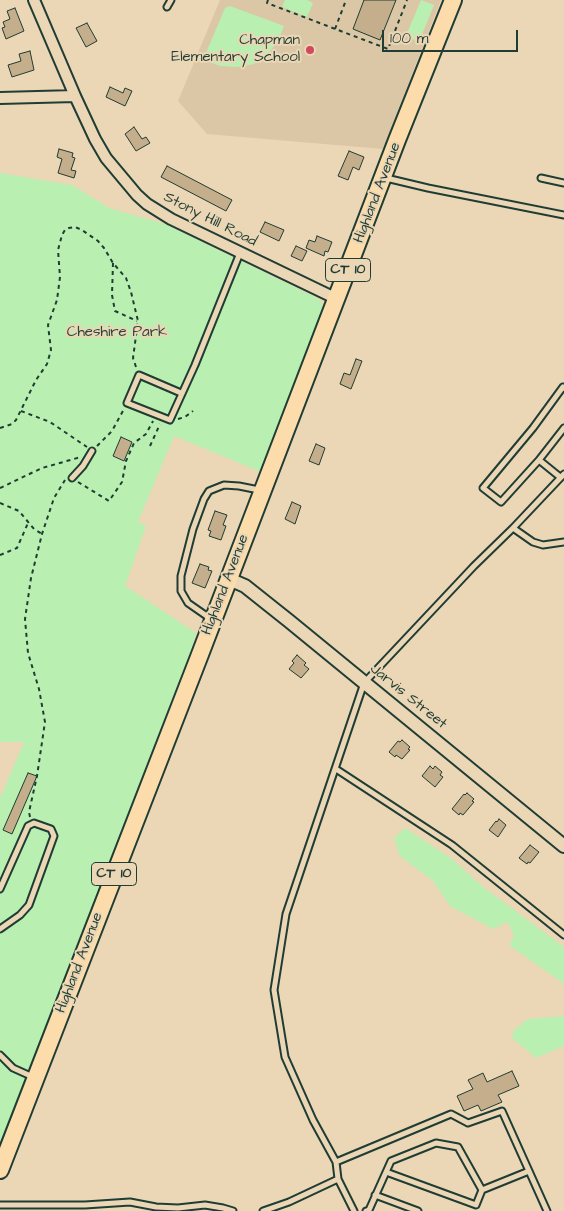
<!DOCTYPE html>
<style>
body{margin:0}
#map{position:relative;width:564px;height:1211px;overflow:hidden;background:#ebd6b5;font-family:"Architects Daughter",sans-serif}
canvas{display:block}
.scale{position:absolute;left:382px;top:30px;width:136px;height:22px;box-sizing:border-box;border:2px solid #1f3d34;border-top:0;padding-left:6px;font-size:15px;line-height:18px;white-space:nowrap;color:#1f3d34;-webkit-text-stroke:4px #ebd6b5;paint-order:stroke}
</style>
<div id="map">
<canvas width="564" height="1211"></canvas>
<div class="scale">100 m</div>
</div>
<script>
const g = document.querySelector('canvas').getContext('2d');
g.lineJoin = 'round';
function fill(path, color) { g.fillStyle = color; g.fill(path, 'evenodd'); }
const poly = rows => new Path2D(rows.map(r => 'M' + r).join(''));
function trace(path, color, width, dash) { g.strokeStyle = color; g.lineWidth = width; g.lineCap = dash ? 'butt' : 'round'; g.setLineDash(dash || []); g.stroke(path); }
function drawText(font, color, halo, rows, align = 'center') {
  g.font = font + ' "Architects Daughter",sans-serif'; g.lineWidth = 4; g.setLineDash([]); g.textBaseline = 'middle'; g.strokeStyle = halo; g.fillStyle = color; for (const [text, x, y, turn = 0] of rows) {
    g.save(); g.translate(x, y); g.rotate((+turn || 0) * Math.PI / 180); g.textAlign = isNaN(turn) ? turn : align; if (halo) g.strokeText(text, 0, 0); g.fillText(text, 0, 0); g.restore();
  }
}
fill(poly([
 [220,0,441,0,383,149,207,134,178,101]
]), '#dbc7a6');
fill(poly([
 [285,0,307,0,313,3,307,17,282,7],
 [421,0,434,5,419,42,406,36],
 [230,6,284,26,279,39,269,53,254,64,238,67,220,66,203,60,225,8],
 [0,173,72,185,109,208,165,224,315,297,321,301,323,311,261,472,174,436,138,522,146,526,125,586,196,633,192,648,0,1145,0,798,24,742,0,742],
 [405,828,452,859,482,886,564,947,564,984,509,945,514,936,508,922,493,929,450,906,433,881,400,856,394,838],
 [564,1016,564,1046,536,1058,512,1038,514,1030,528,1019]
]), '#b9efb1');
const building = poly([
 [364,0,396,0,380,40,353,29,364,0],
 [15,8,24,31,6,39,2,28,5,27,3,22,10,19,7,11,15,8],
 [87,23,97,41,86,47,76,28,87,23],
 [30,51,34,70,12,77,8,65,21,61,19,54,30,51],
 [110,87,123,93,125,88,132,91,125,106,106,97,110,87],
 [134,127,142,139,146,137,150,143,136,151,125,134,134,127],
 [59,149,73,153,72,157,75,158,71,170,76,171,74,178,58,173,62,159,57,157,59,149],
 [349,151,364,157,359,170,353,167,348,180,338,176,349,151],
 [167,166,232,200,226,211,161,177,167,166],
 [265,222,284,230,279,241,260,232,265,222],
 [317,236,332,242,328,252,325,251,324,256,306,248,309,240,315,242,317,236],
 [296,246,307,251,302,261,291,256,296,246],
 [356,359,362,361,351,389,340,384,344,373,350,375,356,359],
 [121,437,132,442,124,461,113,456,121,437],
 [316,444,325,448,319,465,309,461,316,444],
 [292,502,301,506,295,524,285,519,292,502],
 [215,511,227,515,223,525,226,526,221,540,209,536,211,531,208,530,215,511],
 [200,564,209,567,208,570,212,571,205,588,192,583,200,564],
 [297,655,306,663,304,665,309,669,301,678,289,669,294,663,292,661,297,655],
 [402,740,410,747,408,749,410,750,402,759,396,755,395,757,389,752,398,741,400,742,402,740],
 [430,766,433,769,435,766,442,772,440,775,443,777,435,787,422,776,430,766],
 [28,773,37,776,12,834,3,830,28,773],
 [467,793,474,799,472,801,474,802,463,815,460,813,459,815,452,809,464,794,465,795,467,793],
 [499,819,506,825,498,837,489,830,496,821,497,822,499,819],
 [530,845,539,852,530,863,528,862,527,864,519,858,530,845],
 [512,1071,519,1086,498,1095,502,1102,481,1111,478,1105,464,1111,457,1096,473,1089,468,1080,483,1073,487,1082,512,1071]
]);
fill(building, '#c4ae8b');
trace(building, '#1f3d34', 1);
const service = poly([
 [167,7,171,0],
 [386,178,428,188,564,215],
 [541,178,564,183],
 [564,388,563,387,533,428,483,488,501,502,539,460,564,428],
 [181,393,139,375,127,403,170,420,195,365,240,253],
 [539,460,560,477],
 [72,478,83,466,92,451],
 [513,528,533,542,543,545,564,542],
 [211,619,188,603,181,591,181,576,193,529,204,499,209,491,224,485,239,486,259,490],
 [336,769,452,845,564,935],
 [0,889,28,826,34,823,51,829,54,836,29,905,20,915,0,929],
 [0,1055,13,1068,33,1077],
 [336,1162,313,1120,285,1057,274,990,286,914,364,683,474,566,513,528,564,474],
 [386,1172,476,1205,482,1190],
 [338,1179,354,1211],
 [375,1195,418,1211],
 [0,1205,85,1205,130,1202,156,1207,178,1208,205,1205,223,1208,233,1211],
 [263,1211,289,1202,338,1179,336,1162,451,1114,468,1123,502,1111,547,1211],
 [366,1211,369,1210,391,1161,436,1143,458,1147,482,1190,529,1171]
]);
const minor = poly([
 [34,0,75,96,95,139,106,158,137,195,147,204,171,219,337,299],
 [0,98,75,96]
]);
const tertiary = poly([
 [229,579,245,586,289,621,564,846]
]);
const trunk = poly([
 [0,1170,199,657,397,140,453,0]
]);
trace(service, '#1f3d34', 9);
trace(minor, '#1f3d34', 14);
trace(tertiary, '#1f3d34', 16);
trace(trunk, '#1f3d34', 20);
trace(poly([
 [268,0,267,3,388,49,407,0],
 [335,29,346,0],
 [113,263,112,295,115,311,137,321],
 [21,411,50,422,87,447],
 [178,419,185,417,193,411],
 [0,428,12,424,16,420,36,380,47,364,51,350,48,325,57,300,60,277,58,250,62,235,65,230,69,228,75,227,82,230,98,241,104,248,113,263,126,278,131,292,138,321,133,358,137,370],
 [97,446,112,431,124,409],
 [150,446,160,424],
 [78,482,109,501,122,482,126,461,134,443,146,434,153,421],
 [0,488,42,468,81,457],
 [0,503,19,511,34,529,42,534],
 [0,555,17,548,28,523],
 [30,817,29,812,37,776,45,722,39,689,28,653,25,619,31,578,42,534,54,498,65,480]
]), '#1f3d34', 2, [4, 4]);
trace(service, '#ebd6b5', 5);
trace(minor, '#ebd6b5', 10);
trace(tertiary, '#ebd6b5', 12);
trace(trunk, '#fddcac', 16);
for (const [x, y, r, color] of [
 [310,50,5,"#d1495b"]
]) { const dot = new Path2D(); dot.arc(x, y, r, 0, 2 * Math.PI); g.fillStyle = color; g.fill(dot); trace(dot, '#ebd6b5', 2); }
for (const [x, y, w] of [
 [348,270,45],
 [114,874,45]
]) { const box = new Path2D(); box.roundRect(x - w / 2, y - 11.5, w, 23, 4); g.fillStyle = '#ebd6b5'; g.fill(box); trace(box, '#1f3d34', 1); }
drawText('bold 14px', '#1f3d34', null, [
 ["CT 10",348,270],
 ["CT 10",114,874]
]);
drawText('15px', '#1f3d34', '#ebd6b5', [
 ["Chapman",300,41],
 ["Elementary School",300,58]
], 'right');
drawText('15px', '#1f3d34', '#ebd6b5', [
 ["Highland Avenue",378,193,-69],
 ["Stony Hill Road",210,220,27],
 ["Highland Avenue",226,585,-69],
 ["Jarvis Street",408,697,39],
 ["Highland Avenue",80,963,-69]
]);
drawText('15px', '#27463a', '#ebd6b5', [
 ["Cheshire Park",117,333]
]);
</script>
